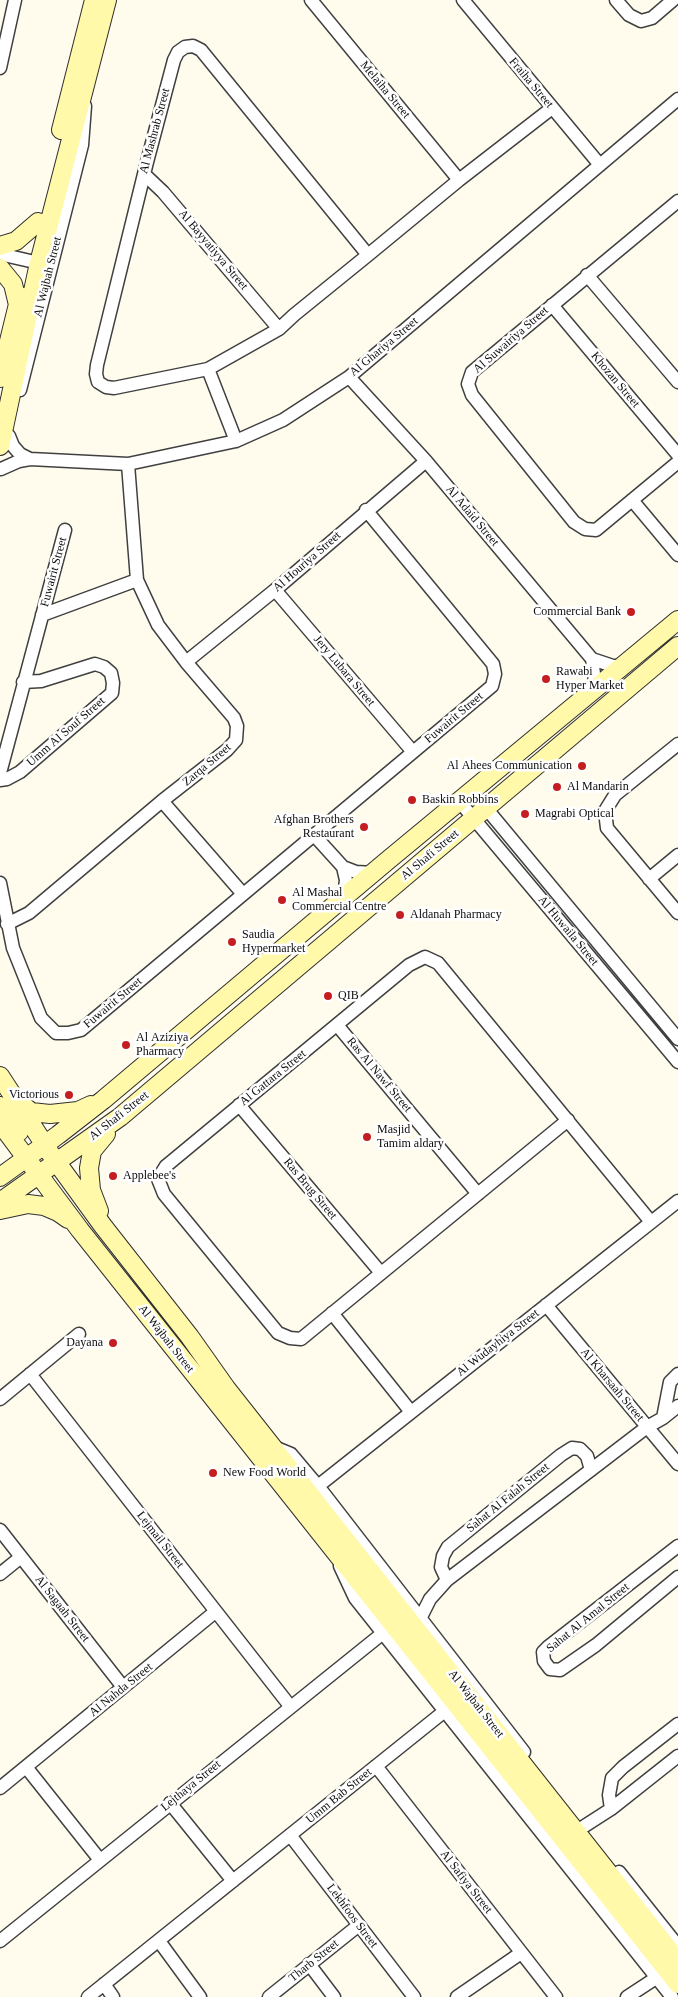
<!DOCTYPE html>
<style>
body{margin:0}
canvas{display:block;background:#fffcee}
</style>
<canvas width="678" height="1997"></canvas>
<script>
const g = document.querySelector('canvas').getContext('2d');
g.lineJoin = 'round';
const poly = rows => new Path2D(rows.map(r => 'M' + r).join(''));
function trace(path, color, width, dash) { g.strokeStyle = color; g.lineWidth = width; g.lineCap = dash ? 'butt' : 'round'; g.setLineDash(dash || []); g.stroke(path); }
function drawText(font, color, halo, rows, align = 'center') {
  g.font = font + ' Georgia,serif'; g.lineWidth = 5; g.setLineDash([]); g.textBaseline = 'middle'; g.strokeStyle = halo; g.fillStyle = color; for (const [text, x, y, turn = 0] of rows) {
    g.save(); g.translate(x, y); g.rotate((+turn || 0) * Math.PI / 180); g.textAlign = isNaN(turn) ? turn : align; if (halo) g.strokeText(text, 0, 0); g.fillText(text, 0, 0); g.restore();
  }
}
const street = poly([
 [311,0,459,180],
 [463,0,600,165],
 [616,0,629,15,641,21,652,18,673,0],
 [0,68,15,0],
 [144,174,163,192,279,329],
 [678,201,472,372,468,384,472,395,574,522,585,529,596,530,678,462],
 [0,254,39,263],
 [368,255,201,50,193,46,185,47,178,52,174,60,147,162,97,365,96,374,98,382,106,387,114,388,208,369,279,329,294,315,368,255,459,180,552,108],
 [587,275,678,382],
 [552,305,678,455],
 [208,369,236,441],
 [349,377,426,461,592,659,595,681,593,692],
 [20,390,82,145,85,106],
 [9,436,13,446,20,454,30,459],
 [1,469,19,461,30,459,128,464,236,441,283,420,349,377,678,99],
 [632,500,678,555],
 [275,590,413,752],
 [42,615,137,580],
 [592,659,613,666,624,666],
 [186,662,275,590,426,461],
 [678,744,615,795,605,811,607,828,678,913],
 [0,773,65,530],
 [0,780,7,779,20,772,112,693,113,683,111,673,104,667,95,664,41,681,23,682],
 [471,790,678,1039],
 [162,801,243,894],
 [459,801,678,1062],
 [314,835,343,867,356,872,373,873],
 [343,867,346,880,344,897],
 [649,879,678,855],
 [0,883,13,948,41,1018,56,1033,68,1033,81,1030,492,686,495,674,493,664,366,510],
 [7,924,29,913,162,801,227,750,236,740,237,726,234,718,186,662,158,625,137,580,128,464],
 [337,1025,478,1194],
 [239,1105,381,1273],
 [568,1120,301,1339,290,1338,278,1333,164,1194,158,1179,166,1166,409,965,425,957,438,963,651,1222],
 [546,1305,678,1464],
 [332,1313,411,1412],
 [30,1374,290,1706],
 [0,1399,79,1334],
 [663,1418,670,1382,678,1374],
 [274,1447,291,1454,318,1486,524,1752],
 [318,1486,678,1201],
 [0,1530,123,1687],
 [678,1546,548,1647,543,1652,544,1661,550,1669,560,1670,596,1645,678,1577],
 [340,1566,355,1598,672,1997],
 [0,1574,21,1557],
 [447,1580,441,1567,443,1556,448,1547,561,1455,572,1448,580,1449,587,1456,591,1470],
 [420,1619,430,1599,447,1580,647,1427,663,1418,678,1406],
 [376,1766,556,1997],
 [26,1767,100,1860],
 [0,1788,215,1612],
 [170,1803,233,1881],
 [611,1809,609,1795,612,1778,623,1767,678,1724],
 [583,1827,611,1809,678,1756],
 [290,1835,414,1997],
 [619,1872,678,1946],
 [0,1941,383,1633],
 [159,1941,200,1997],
 [309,1964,334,1997],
 [104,1984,113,1997],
 [88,1997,446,1710],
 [269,1997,359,1925],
 [457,1997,521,1953],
 [627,1997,656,1978]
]);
const secondary = poly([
 [61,130,94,0],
 [0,246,16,241,38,222],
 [0,268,13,284,18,305],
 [0,378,20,296],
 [0,446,39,263,107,0],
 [0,1076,50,1153,103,1226,190,1337,226,1388,678,1961],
 [18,1101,31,1112,50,1114,78,1111,91,1105],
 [0,1106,19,1132],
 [0,1123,80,1230,678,1984],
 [0,1177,58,1135,103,1100,387,861,678,620],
 [0,1202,120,1117,678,646],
 [0,1210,28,1204,44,1206,58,1212,68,1219],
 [99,1211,91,1190,89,1168,92,1151,106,1134]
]);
trace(street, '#404040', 15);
trace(secondary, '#2f2f2f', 20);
trace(street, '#fff', 12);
trace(secondary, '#fff9a9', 18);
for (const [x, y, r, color] of [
 [631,612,5,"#c51e20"],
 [546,679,5,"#c51e20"],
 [582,766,5,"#c51e20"],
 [557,787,5,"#c51e20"],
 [412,800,5,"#c51e20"],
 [525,814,5,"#c51e20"],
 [364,827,5,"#c51e20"],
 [282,900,5,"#c51e20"],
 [400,915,5,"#c51e20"],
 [232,942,5,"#c51e20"],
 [328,996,5,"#c51e20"],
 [126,1045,5,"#c51e20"],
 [69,1095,5,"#c51e20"],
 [367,1137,5,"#c51e20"],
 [113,1176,5,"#c51e20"],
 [113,1343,5,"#c51e20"],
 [213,1473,5,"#c51e20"]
]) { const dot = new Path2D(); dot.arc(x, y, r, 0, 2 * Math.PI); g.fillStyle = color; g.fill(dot); trace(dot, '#fff', 2); }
drawText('12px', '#0d0d0d', '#fff', [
 ["Fraiha Street",531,83,50],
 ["Melaiha Street",385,90,50],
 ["Al Mashrab Street",155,131,-75],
 ["Al Bayyatiyya Street",213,250,50],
 ["Al Wajbah Street",48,277,-76],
 ["Al Suwairiya Street",511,340,-41],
 ["Al Ghariya Street",384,347,-40],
 ["Khozan Street",615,380,50],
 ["Al Adaid Street",472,516,50],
 ["Al Houriya Street",307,562,-41],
 ["Fuwairit Street",54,572,-75],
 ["Jery Lubara Street",344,671,50],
 ["Fuwairit Street",454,718,-40],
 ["Umm Al Souf Street",66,732,-41],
 ["Zarqa Street",207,765,-40],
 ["Al Shafi Street",430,855,-40],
 ["Al Huwaila Street",568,931,50],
 ["Fuwairit Street",113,1003,-40],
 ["Ras Al Nawf Street",379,1075,50],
 ["Al Gattara Street",273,1078,-39],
 ["Al Shafi Street",119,1116,-38],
 ["Ras Brug Street",310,1189,50],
 ["Al Wajbah Street",166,1339,52],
 ["Al Wudayhiya Street",498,1343,-38],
 ["Al Kharsaah Street",612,1385,50],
 ["Sahat Al Falah Street",508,1498,-39],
 ["Lejmail Street",160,1540,52],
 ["Al Sagaah Street",62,1609,52],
 ["Sahat Al Amal Street",588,1618,-39],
 ["Al Nahda Street",121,1690,-39],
 ["Al Wajbah Street",476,1704,52],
 ["Lejthaya Street",191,1786,-39],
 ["Umm Bab Street",339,1796,-39],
 ["Al Safiya Street",466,1882,52],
 ["Lekhfoos Street",352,1916,53],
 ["Tharb Street",314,1961,-39]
]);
drawText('12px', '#0d0d0d', '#fff', [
 ["Commercial Bank",621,612,"right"],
 ["Rawabi",556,672],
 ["Hyper Market",556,686],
 ["Al Ahees Communication",572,766,"right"],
 ["Al Mandarin",567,787],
 ["Baskin Robbins",422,800],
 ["Magrabi Optical",535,814],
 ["Afghan Brothers",354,820,"right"],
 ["Restaurant",354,834,"right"],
 ["Al Mashal",292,893],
 ["Commercial Centre",292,907],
 ["Aldanah Pharmacy",410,915],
 ["Saudia",242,935],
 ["Hypermarket",242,949],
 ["QIB",338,996],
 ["Al Aziziya",136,1038],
 ["Pharmacy",136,1052],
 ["Victorious",59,1095,"right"],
 ["Masjid",377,1130],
 ["Tamim aldary",377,1144],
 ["Applebee's",123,1176],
 ["Dayana",103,1343,"right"],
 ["New Food World",223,1473]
], 'left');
</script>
